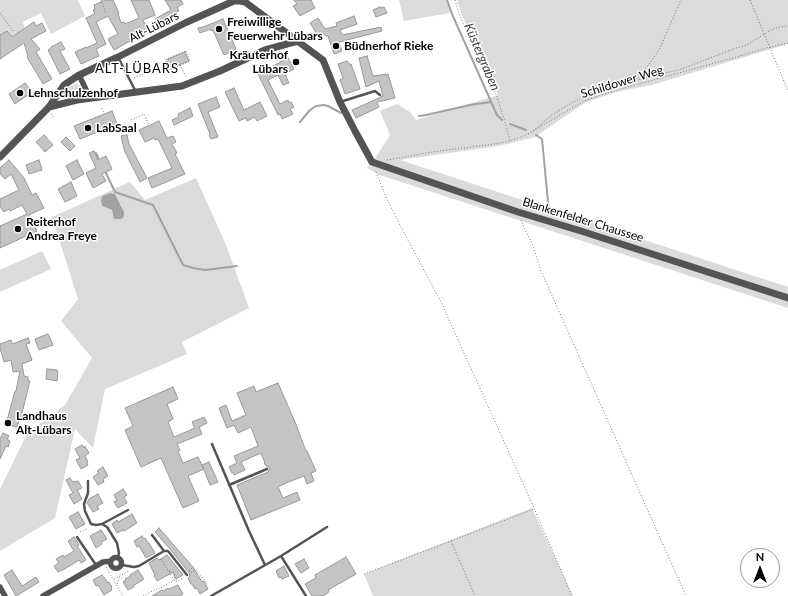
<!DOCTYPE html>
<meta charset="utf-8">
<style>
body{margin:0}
#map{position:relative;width:788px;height:596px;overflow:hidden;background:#fff;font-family:Lato,sans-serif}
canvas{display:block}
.north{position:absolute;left:740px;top:548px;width:40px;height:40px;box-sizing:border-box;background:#fff;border:1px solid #999;border-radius:50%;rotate:0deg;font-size:11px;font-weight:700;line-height:16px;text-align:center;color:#000}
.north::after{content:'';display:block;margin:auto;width:14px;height:18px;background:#000;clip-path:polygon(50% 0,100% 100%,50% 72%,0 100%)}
</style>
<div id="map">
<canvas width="788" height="596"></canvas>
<div class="north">N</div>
</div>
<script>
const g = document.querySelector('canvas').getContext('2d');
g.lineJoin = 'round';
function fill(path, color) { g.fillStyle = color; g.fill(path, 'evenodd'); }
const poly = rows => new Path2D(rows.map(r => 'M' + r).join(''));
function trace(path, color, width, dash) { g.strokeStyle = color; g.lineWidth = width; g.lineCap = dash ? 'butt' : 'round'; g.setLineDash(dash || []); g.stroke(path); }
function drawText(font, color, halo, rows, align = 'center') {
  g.font = font + ' Lato,sans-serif'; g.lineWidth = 3; g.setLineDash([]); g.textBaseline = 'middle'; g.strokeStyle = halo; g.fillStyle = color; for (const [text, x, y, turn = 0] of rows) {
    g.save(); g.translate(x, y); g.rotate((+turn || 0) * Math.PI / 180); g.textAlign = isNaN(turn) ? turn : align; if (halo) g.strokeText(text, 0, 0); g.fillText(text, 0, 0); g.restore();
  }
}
fill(poly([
 [0,0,78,0,85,16,51,34,41,13,23,22,25,29,12,37,7,31,0,35],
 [399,0,447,0,450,13,404,21],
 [457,0,788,0,788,44,652,85,620,91,586,102,535,137,499,146,400,160,788,287,788,308,380,175,367,168,376,157,390,135,380,111,397,104,410,112,416,120,498,95,462,15],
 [75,84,78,84,82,88,82,93,80,96,67,98,64,97,62,94,62,92,64,90],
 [196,178,226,245,249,308,182,342,187,354,105,389,93,448,75,429,55,518,0,551,0,489,28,432,65,405,92,358,61,321,78,299,52,217,130,182,145,200],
 [111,193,115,194,122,207,113,216,112,210,102,206,101,201,102,196,107,194],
 [42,251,51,269,0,292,0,270],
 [532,508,573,596,373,596,364,574]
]), '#dbdbdb');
fill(poly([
 [111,193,115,194,124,212,124,215,123,218,120,219,114,219,112,210,102,206,101,201,102,196,107,194]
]), '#a2a2a2');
trace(poly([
 [447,0,452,14,497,115,502,120],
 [419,116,426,115,470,105,491,102],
 [300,122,310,110,316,106,324,105,328,106,341,113],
 [510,124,526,130],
 [536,135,542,139,549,212],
 [96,153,100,162],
 [105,171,115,192,153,205,183,265,193,268,205,270,237,266]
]), '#a2a2a2', 2);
const building = poly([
 [105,0,113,0,119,13,118,13,121,23,124,22,125,24,139,18,131,0,149,0,155,15,143,20,148,31,114,50,108,39,118,34,108,16,96,22,106,44,96,49,99,56,81,64,75,52,86,47,86,48,97,43,86,18,95,14,93,10,95,9,94,5,105,0],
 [165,0,181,0,183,4,177,7,179,11,176,13,177,15,159,26,155,19,171,10,165,0],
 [294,0,311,0,315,8,300,16,293,6,297,4,294,0],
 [380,7,380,8,384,7,387,13,376,17,373,10,380,7],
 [354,16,357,24,340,30,342,35,381,27,382,31,339,42,342,51,334,54,328,36,326,36,324,34,319,37,310,23,318,18,325,29,337,26,336,23,354,16],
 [223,19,236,49,224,55,213,30,211,31,211,29,200,33,198,29,198,28,203,27,223,19],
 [34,22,36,26,42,23,46,31,31,39,40,49,36,52,52,79,43,84,27,57,28,56,24,43,0,59,0,35,7,31,12,37,34,22],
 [61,42,65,49,60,51,70,69,60,74,48,50,51,48,51,47,61,42],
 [185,52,189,61,171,68,171,66,166,68,164,63,168,61,168,59,185,52],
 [367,56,373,76,388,74,395,98,377,102,379,107,356,118,352,110,379,98,383,96,379,81,366,87,359,58,367,56],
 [288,58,294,69,285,74,289,83,283,85,278,75,268,80,280,104,288,100,289,103,291,102,294,107,290,109,293,114,282,119,280,114,278,115,258,74,288,58],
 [347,61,349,64,351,64,360,89,345,94,340,80,343,78,338,64,347,61],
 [25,83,32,92,15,104,9,94,25,83],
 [234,88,244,110,260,102,267,116,257,121,255,117,247,121,246,118,239,121,225,92,234,88],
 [216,97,220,107,208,112,218,137,211,139,209,135,210,134,198,104,216,97],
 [190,108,193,116,174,125,172,120,179,117,178,114,190,108],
 [112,111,117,124,80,139,74,126,112,111],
 [159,121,167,138,173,136,176,142,172,144,177,153,175,154,185,174,152,188,148,178,172,168,158,139,155,140,154,138,145,142,139,130,159,121],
 [44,135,53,145,45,152,36,142,44,135],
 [127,135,129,144,147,178,140,182,125,152,123,145,121,136,127,135],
 [66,137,75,146,70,151,61,142,66,137],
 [94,151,98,160,106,156,112,169,102,174,106,181,93,188,86,173,96,168,89,153,94,151],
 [9,160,24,178,32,195,36,193,44,208,29,215,37,231,0,248,0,226,27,214,22,205,10,211,9,209,4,212,0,207,0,199,19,190,11,174,5,179,0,174,0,168,9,160],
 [39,160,42,170,29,174,26,165,39,160],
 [77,160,84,174,73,180,66,166,77,160],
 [71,182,77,196,65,202,58,189,71,182],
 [48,334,53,345,39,350,35,339,48,334],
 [28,338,30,343,26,344,32,360,22,364,24,376,28,377,28,381,30,381,21,417,20,417,17,427,6,424,15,391,16,391,20,371,13,372,11,360,4,362,0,348,0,344,11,340,12,344,28,338],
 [47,369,57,370,57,371,58,371,57,381,46,379,47,369],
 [278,383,295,422,306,451,307,451,316,471,311,473,314,481,307,484,304,476,286,483,278,487,283,498,297,492,300,500,251,520,237,485,268,472,270,468,266,466,264,463,265,463,261,453,241,462,245,470,234,475,233,472,232,473,229,467,237,463,234,456,258,446,251,427,238,433,234,425,227,428,219,408,226,405,232,421,246,415,237,393,254,386,256,392,278,383],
 [173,387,178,399,167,404,173,419,168,422,174,437,195,428,192,422,204,417,207,423,199,427,202,434,177,444,180,450,178,451,183,463,198,457,204,469,188,476,199,501,183,508,161,458,141,467,125,430,133,426,125,408,173,387],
 [3,433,9,436,7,439,10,441,8,447,6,446,0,459,0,439,3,433],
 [82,445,84,448,85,446,89,453,85,456,88,462,87,463,88,465,81,469,76,460,80,458,75,449,82,445],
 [209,462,218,482,210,485,202,465,209,462],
 [103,467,108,476,103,479,104,482,98,485,93,477,99,473,97,471,103,467],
 [70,478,73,482,75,481,76,482,78,481,82,488,77,490,82,499,74,504,69,495,73,493,66,480,70,478],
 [123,489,127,495,124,497,127,503,118,508,114,502,117,501,114,495,123,489],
 [98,494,103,503,97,506,99,509,93,512,87,503,89,499,98,494],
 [78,512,85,524,76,529,69,517,78,512],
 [132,514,137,523,124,531,123,530,117,533,112,524,117,520,118,522,132,514],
 [159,528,193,567,202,582,204,581,208,589,200,594,197,588,195,589,192,584,191,584,188,578,190,576,189,573,170,549,155,532,159,528],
 [101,530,107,539,101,542,102,544,96,548,90,536,101,530],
 [142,536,144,539,145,538,148,543,149,543,155,553,146,558,139,546,137,547,134,541,142,536],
 [74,537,79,545,77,546,86,560,81,563,79,560,63,570,62,570,58,572,54,566,59,563,56,559,63,555,64,557,74,551,68,541,74,537],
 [167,555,183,575,176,579,173,572,157,581,154,576,155,575,149,563,157,558,159,560,167,555],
 [346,557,356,574,328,590,329,592,323,596,312,596,305,584,316,578,315,575,346,557],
 [304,559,309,568,301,573,295,564,304,559],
 [284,566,289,576,282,579,281,577,279,578,276,571,284,566],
 [12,570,22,586,36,577,39,582,16,596,4,575,12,570],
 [138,570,144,579,133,586,134,587,128,590,123,582,126,580,125,579,131,576,130,575,138,570],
 [102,575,106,580,108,583,109,582,112,587,111,588,112,590,104,595,98,585,96,586,93,580,102,575],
 [178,585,183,594,180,596,152,596,162,590,163,591,168,588,169,589,178,585]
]);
fill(building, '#c4c4c4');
trace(building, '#989898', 1);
trace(poly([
 [101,0,106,14],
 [455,0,460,16,497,97,504,119,510,141],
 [750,0,788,91],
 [0,13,13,31],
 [186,51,190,61,170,70,170,68,165,70,162,63,167,61,166,59,186,51],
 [180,65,186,77],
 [134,78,165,65],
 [632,85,650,63,659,50,681,0],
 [102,108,104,114],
 [51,114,54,118],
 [131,120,144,114,149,125],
 [533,131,552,115,568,105,588,94,605,88,682,69,736,48,747,45,771,30,779,27,788,26],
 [387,160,432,152,494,144,510,141,528,134,584,101,610,92,733,58,766,48,788,43],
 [376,172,386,197,401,227,441,302,534,508,572,596],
 [521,220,525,230,532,243,541,271,686,596],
 [80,532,88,528],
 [451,541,475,596],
 [161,559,174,580],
 [106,567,123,596],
 [169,571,171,571,177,581],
 [189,571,192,568,195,570],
 [191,573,196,570,208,584],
 [364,574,451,541,534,509],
 [114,579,129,571],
 [117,584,120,576],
 [143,596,156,589,157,590,174,580,175,582,183,578]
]), '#767676', 1, [1, 2]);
trace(poly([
 [118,57,136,92],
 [340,102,375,91,380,95],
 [212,444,249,531,265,565],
 [88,481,88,493,84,504,85,511,91,524,96,525,102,524,107,527,117,543,119,553,118,557],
 [229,485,267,469],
 [102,524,128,510],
 [152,535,164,551],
 [77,537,96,565],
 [281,556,306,596],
 [122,565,134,567,139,566,164,551,168,551,187,575],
 [211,596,281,556,327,527]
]), '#545454', 2.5);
trace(poly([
 [79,75,90,98],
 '110.5 563a5.5 5.5 0 1 1 11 0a5.5 5.5 0 1 1-11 0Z',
 [0,587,5,596],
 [43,596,103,562,111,561]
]), '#545454', 5.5);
trace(poly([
 [49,107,77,100,182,86,220,71,265,50,298,41],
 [0,157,49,107,64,85,79,75,118,57,185,23,225,5,234,1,240,1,245,2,323,60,340,102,355,131,372,162,518,212,581,231,788,298]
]), '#545454', 7);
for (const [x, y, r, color] of [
 [219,29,4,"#000"],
 [336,46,4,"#000"],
 [296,62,4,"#000"],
 [20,93,4,"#000"],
 [88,128,4,"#000"],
 [18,229,4,"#000"],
 [8,423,4,"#000"]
]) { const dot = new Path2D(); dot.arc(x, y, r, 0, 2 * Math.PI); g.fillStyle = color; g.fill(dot); trace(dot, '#fff', 1.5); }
drawText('bold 12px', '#000', '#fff', [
 ["Freiwillige",227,22],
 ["Feuerwehr Lübars",227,36],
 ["Büdnerhof Rieke",344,46],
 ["Kräuterhof",288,55,"right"],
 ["Lübars",288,69,"right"],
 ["Lehnschulzenhof",28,93],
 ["LabSaal",96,128],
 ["Reiterhof",26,222],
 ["Andrea Freye",26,236],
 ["Landhaus",16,416],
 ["Alt-Lübars",16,430]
], 'left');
drawText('12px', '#000', '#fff', [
 ["Alt-Lübars",154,27,-27],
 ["Schildower Weg",622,82,-17],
 ["Blankenfelder Chaussee",583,220,17]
]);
drawText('italic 13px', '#434343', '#fff', [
 ["Küstergraben",482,57,67]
]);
g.letterSpacing = '1px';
drawText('13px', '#000', '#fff', [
 ["ALT-LÜBARS",137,69]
]);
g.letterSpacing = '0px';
</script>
